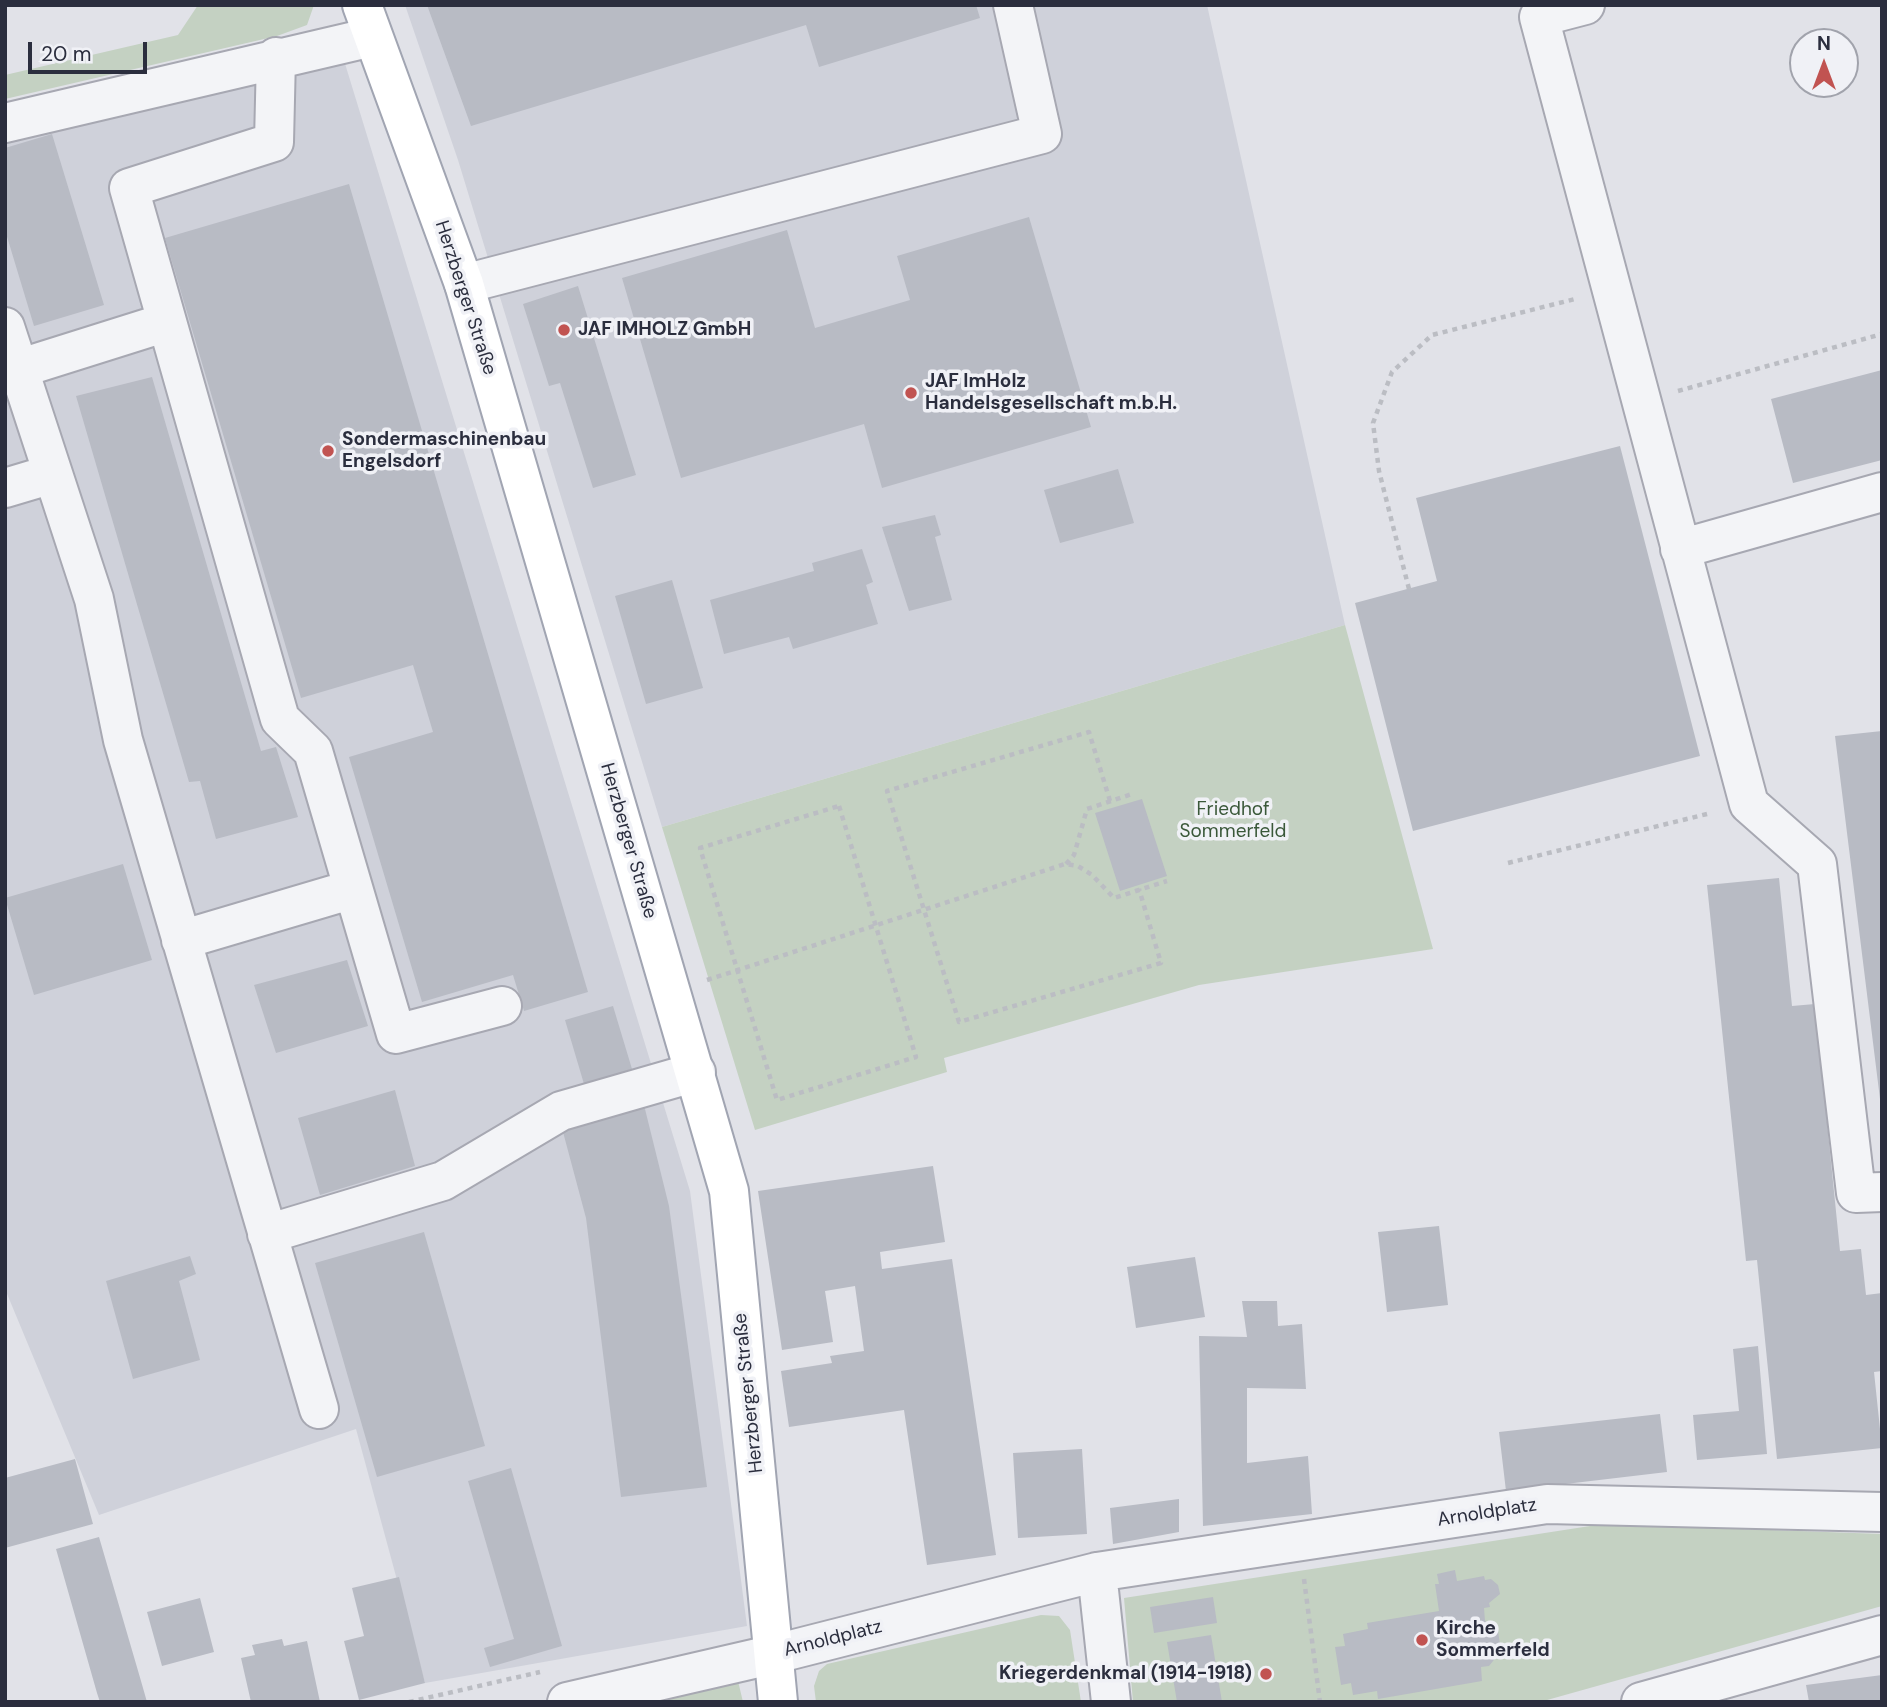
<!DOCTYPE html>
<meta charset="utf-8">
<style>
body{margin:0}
#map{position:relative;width:1887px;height:1707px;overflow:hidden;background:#e1e2e8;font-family:"DM Sans",sans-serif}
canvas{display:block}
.frame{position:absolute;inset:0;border:7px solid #2b2e3e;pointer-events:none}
.north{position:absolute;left:1789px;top:28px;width:70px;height:70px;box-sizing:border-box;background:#f0f1f6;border:2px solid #a1a3ac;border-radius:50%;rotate:0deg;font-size:19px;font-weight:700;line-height:28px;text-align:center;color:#2b2e3e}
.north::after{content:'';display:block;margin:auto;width:24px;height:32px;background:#c15351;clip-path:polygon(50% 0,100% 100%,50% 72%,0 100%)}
.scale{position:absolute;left:28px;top:42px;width:119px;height:32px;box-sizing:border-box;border:4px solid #2b2e3e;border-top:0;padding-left:9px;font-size:21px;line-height:24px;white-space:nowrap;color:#2b2e3e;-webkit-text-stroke:5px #f0f1f6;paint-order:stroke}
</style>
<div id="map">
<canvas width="1887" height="1707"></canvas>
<div class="frame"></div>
<div class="north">N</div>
<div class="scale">20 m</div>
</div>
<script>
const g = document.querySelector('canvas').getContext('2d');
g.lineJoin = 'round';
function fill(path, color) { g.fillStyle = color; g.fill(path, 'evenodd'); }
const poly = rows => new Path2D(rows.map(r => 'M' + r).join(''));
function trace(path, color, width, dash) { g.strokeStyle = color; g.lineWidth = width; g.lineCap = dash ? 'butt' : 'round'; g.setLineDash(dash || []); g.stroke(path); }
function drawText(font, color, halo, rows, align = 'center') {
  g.font = font + ' "DM Sans",sans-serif'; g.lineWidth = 7; g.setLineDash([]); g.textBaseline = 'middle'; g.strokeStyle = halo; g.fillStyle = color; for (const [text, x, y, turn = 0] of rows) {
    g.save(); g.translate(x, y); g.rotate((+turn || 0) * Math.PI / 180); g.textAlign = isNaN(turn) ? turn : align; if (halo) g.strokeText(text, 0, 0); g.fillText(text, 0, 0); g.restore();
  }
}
fill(poly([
 [405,5,1207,5,1345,625,662,827,458,160],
 [339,44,690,1191,747,1626,425,1683,356,1429,99,1515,5,1289,5,123]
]), '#cfd1da');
fill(poly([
 [198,5,314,5,307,25,277,36,5,99,5,75,178,35],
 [1345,625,1433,949,1199,985,944,1058,947,1072,755,1130,662,827],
 [1603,1524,1882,1534,1882,1606,1540,1702,1133,1702,1124,1598],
 [1041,1615,1059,1616,1070,1630,1081,1702,816,1702,814,1686,819,1671,827,1664],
 [738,1681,743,1702,648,1702]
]), '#c4d1c2');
fill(poly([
 [427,5,976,5,980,18,819,67,806,25,471,126],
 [52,134,104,305,34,326,5,230,5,148],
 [349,184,588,992,524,1011,513,975,422,1002,349,757,433,732,413,665,301,698,165,238],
 [1029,217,1091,427,882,488,864,424,681,478,622,278,787,230,815,328,910,300,897,256],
 [578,286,636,475,593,488,560,383,549,386,523,304],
 [1882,370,1882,460,1793,483,1771,399],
 [152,377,261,751,276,747,298,817,216,839,200,781,189,782,76,396],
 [1620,446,1700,756,1413,831,1355,603,1437,581,1416,498],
 [1118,469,1134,523,1060,543,1044,490],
 [935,515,941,535,935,537,952,600,909,611,882,527],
 [862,549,873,582,866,585,878,624,793,649,789,637,724,654,710,600,814,571,812,563],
 [672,580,703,688,646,704,615,596],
 [1882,731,1882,1099,1880,1099,1835,736],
 [1142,799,1167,876,1120,891,1095,813],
 [123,864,152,960,34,995,5,898],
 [1779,878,1792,1006,1815,1004,1840,1251,1861,1249,1866,1295,1882,1293,1882,1371,1874,1372,1882,1448,1777,1459,1757,1260,1746,1261,1707,885],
 [347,960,368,1026,276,1053,254,985],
 [613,1006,632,1069,584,1084,565,1020],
 [395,1090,415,1166,320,1195,298,1118],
 [644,1105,669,1206,707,1487,621,1497,586,1218,563,1132],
 [933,1166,945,1242,880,1252,882,1269,952,1259,996,1555,927,1565,904,1410,789,1427,781,1371,832,1363,830,1356,864,1351,855,1286,825,1291,833,1342,782,1350,758,1191],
 [1439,1226,1448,1305,1387,1312,1378,1232],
 [424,1232,485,1446,377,1477,315,1263],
 [190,1256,196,1274,179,1281,200,1360,133,1379,106,1281],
 [1195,1257,1205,1317,1136,1328,1127,1267],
 [1242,1301,1277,1301,1278,1326,1302,1324,1306,1389,1247,1388,1247,1463,1308,1456,1312,1514,1203,1526,1199,1336,1247,1337],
 [1758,1346,1767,1454,1697,1460,1693,1415,1739,1411,1733,1349],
 [1660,1414,1667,1472,1506,1491,1499,1432],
 [1082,1449,1087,1534,1018,1538,1013,1453],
 [75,1459,93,1524,5,1548,5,1478],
 [511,1468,562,1646,490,1667,484,1648,514,1639,468,1481],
 [1179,1499,1179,1532,1113,1544,1110,1508],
 [99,1537,141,1681,147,1702,100,1702,97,1693,56,1549],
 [1455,1570,1457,1581,1484,1576,1485,1580,1491,1579,1498,1585,1500,1594,1489,1603,1490,1607,1484,1608,1485,1621,1498,1631,1501,1651,1489,1666,1481,1667,1482,1681,1378,1699,1377,1691,1353,1695,1351,1683,1341,1685,1335,1647,1345,1646,1343,1634,1368,1629,1367,1623,1439,1611,1435,1584,1439,1584,1437,1574],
 [399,1577,425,1683,359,1700,344,1641,364,1636,352,1588],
 [1213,1597,1217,1623,1154,1633,1150,1607],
 [200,1598,214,1652,162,1666,147,1612],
 [1211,1635,1222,1702,1177,1702,1167,1642],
 [282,1639,284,1646,307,1641,320,1702,251,1702,241,1658,255,1655,252,1645],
 [1882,1675,1882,1702,1809,1702,1806,1685]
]), '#b8bbc4');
const minor = poly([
 [1585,5,1539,17,1749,804,1817,864,1856,1193,1882,1192],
 [276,57,274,142,129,188,280,719,313,751,396,1034,502,1006],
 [5,123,372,37],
 [464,284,1042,134,1013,5],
 [5,327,94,599,123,740,319,1409],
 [5,373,167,322],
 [5,488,52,474],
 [1680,549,1882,492],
 [181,940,353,889],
 [267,1234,443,1181,561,1111,696,1072],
 [1097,1572,1111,1702],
 [567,1702,775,1654,1097,1572,1547,1504,1882,1512],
 [1641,1702,1882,1635]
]);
const major = poly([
 [362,5,464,284,729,1191,778,1702]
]);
trace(minor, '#a7a8b2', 42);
trace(major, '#a1a5b2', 42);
trace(poly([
 [1678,391,1882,334],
 [1409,589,1379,471,1373,423,1392,372,1432,335,1575,299],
 [1110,801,1089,732,887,791,959,1022,1161,963,1139,889],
 [839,806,916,1057,777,1100,700,848,839,806],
 [1508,863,1711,813],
 [1066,864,1074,855,1087,809,1132,794],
 [707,980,1065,864,1078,866,1092,875,1114,898,1167,881],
 [1304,1579,1320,1702],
 [409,1702,540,1672]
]), '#bbbdc3', 4.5, [5, 5]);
trace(minor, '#f3f4f7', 38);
trace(major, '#fff', 38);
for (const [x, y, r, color] of [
 [564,330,7,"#c15351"],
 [911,393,7,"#c15351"],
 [328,451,7,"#c15351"],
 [1422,1640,7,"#c15351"],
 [1266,1674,7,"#c15351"]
]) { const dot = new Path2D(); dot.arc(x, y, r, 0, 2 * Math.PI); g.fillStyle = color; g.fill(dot); trace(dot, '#f0f1f6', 2.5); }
drawText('19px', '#2b2e3e', '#f0f1f6', [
 ["Herzberger Straße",465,298,72],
 ["Herzberger Straße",628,841,74],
 ["Herzberger Straße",749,1393,-96],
 ["Arnoldplatz",1487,1513,-9],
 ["Arnoldplatz",833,1639,-14]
]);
drawText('bold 19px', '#2b2e3e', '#f0f1f6', [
 ["JAF IMHOLZ GmbH",578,330],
 ["JAF ImHolz",925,382],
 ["Handelsgesellschaft m.b.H.",925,404],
 ["Sondermaschinenbau",342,440],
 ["Engelsdorf",342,462],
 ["Kirche",1436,1629],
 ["Sommerfeld",1436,1651],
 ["Kriegerdenkmal (1914-1918)",1252,1674,"right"]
], 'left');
drawText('19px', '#3a5839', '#f0f1f6', [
 ["Friedhof",1233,810],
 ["Sommerfeld",1233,832]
]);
</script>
